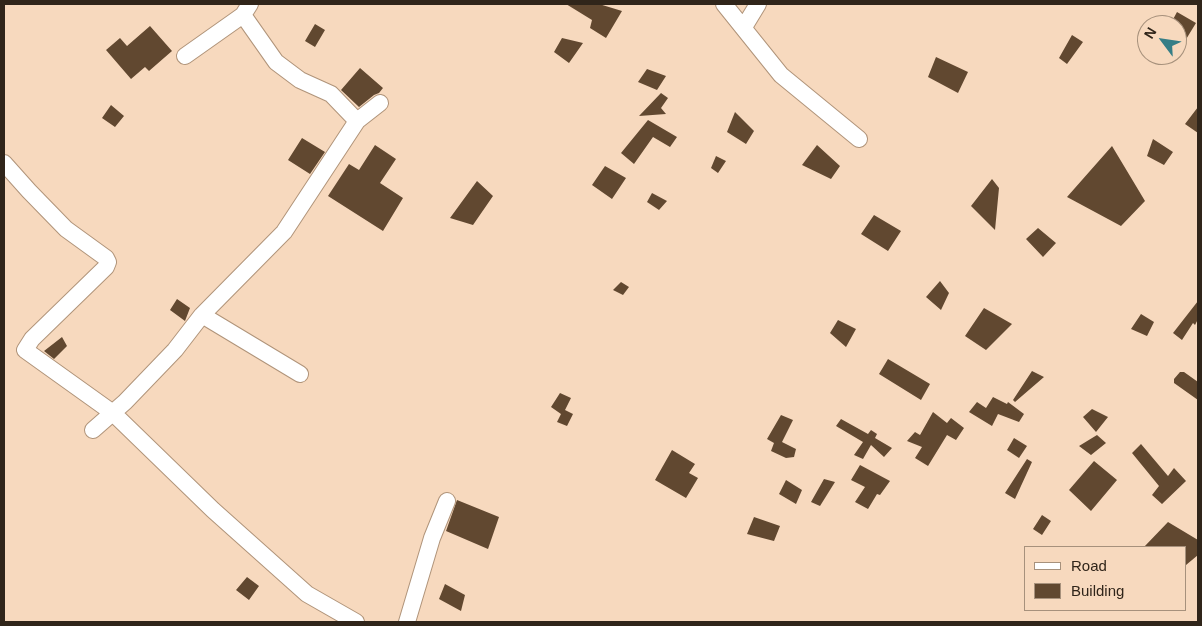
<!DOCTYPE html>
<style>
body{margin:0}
#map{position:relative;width:1202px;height:626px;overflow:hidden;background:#f7d9be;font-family:Arial,sans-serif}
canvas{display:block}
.frame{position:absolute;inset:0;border:5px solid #30251a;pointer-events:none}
.legend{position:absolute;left:1024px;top:546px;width:162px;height:65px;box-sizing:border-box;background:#f7d9be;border:1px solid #a7917c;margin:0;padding:6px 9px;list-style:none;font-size:15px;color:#30251a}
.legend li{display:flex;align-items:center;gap:10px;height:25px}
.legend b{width:25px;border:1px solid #a7917c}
.north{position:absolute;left:1137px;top:15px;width:50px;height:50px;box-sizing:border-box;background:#f7d9be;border:1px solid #a7917c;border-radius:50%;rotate:301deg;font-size:14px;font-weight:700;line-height:20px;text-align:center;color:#30251a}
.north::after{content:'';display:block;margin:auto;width:18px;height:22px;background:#367e86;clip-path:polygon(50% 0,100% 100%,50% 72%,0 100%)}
</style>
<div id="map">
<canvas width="1202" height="626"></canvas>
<div class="frame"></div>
<ul class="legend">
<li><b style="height:6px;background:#fff"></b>Road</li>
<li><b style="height:14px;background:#614830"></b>Building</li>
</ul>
<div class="north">N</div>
</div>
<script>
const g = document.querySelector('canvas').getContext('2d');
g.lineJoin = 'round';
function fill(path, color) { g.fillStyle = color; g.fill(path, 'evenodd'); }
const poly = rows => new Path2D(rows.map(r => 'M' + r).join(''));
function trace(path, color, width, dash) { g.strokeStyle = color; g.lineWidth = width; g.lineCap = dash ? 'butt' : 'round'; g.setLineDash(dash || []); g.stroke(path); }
fill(poly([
 [566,4,599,4,622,11,606,38,590,28,592,20],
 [1177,12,1196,23,1177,54,1177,25,1170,25],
 [315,24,325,30,315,47,305,41],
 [150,26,172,51,149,71,145,67,131,79,106,50,120,38,127,46],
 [1072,35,1083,42,1067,64,1059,58],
 [562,38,583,43,569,63,554,52],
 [936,57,968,72,958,93,928,77],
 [360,68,383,88,379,93,374,95,359,107,341,90],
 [647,69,666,76,657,90,638,82],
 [661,93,668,98,661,108,666,114,639,116],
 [111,105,124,116,115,127,102,118],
 [1198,107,1198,133,1185,124],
 [735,112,754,131,746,144,727,132],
 [648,120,677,137,670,147,653,137,634,164,621,153],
 [302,138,325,152,310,174,288,160],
 [1153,139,1173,152,1164,165,1147,156],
 [375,145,396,159,380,183,403,198,383,231,328,196,349,164,359,170],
 [817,145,840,166,831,179,802,165],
 [1112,146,1145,201,1121,226,1067,197],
 [716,156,726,161,718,173,711,168],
 [605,166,626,178,612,199,592,185],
 [992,179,999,188,995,230,971,206],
 [477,181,493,196,473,225,450,218],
 [652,193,667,201,659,210,647,202],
 [874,215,901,231,888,251,861,234],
 [1038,228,1056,243,1043,257,1026,239],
 [940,281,949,293,941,310,926,297],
 [621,282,629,287,623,295,613,290],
 [177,299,190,308,185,321,170,310],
 [1198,301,1198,319,1195,325,1193,323,1182,340,1173,333],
 [984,308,1012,324,986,350,965,336],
 [1141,314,1154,322,1147,336,1131,329],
 [838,320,856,329,846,347,830,333],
 [62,337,67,346,54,359,44,351],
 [888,359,930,384,921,400,879,374],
 [1032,371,1044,377,1015,402,1013,400],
 [1180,372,1184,372,1198,382,1198,400,1174,383,1174,379],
 [560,393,571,398,565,410,573,414,567,426,557,422,561,414,551,407],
 [993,397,1007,404,1008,402,1024,414,1019,422,998,414,992,426,969,412,977,402,986,408],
 [1092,409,1108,417,1096,432,1083,417],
 [933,412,947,423,951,418,964,428,956,440,947,435,928,466,915,458,922,447,907,441,915,432,920,435],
 [781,415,793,420,782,442,796,449,794,457,786,458,771,451,774,443,767,439],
 [841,419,868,434,871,430,877,434,875,438,892,448,884,457,871,445,863,459,854,455,863,442,836,426],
 [1097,435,1106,443,1091,455,1079,446],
 [1014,438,1027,446,1019,458,1007,450],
 [1141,444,1168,476,1174,468,1186,481,1162,504,1152,495,1159,486,1132,453],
 [672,450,695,464,689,473,698,478,686,498,655,480],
 [1027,459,1032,462,1015,499,1005,493],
 [1094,461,1117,480,1091,511,1069,490],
 [860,465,890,481,880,495,877,494,868,509,855,502,865,487,851,480],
 [824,479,835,482,820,506,811,502],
 [786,480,802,490,796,504,779,494],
 [457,500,499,517,488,549,446,531],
 [1042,515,1051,521,1042,535,1033,529],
 [754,517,780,526,774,541,747,534],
 [1168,522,1198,540,1198,555,1186,565,1186,547,1144,547],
 [247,577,259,586,249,600,236,590],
 [445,584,465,595,461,611,439,599]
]), '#614830');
const minor = poly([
 [724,4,781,75,859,139],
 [243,15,276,62,300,80,331,94,357,121,380,103],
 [744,27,758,4],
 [185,56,243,15,250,4],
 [4,163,29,191,66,229,106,258,108,262,106,267,32,339,25,350,113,413,213,510,307,594,356,622],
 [202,315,300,374],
 [93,430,125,402,175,350,202,315,284,232,357,121],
 [407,622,432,538,447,501]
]);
trace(minor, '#b0947a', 18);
trace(minor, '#fff', 16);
</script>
